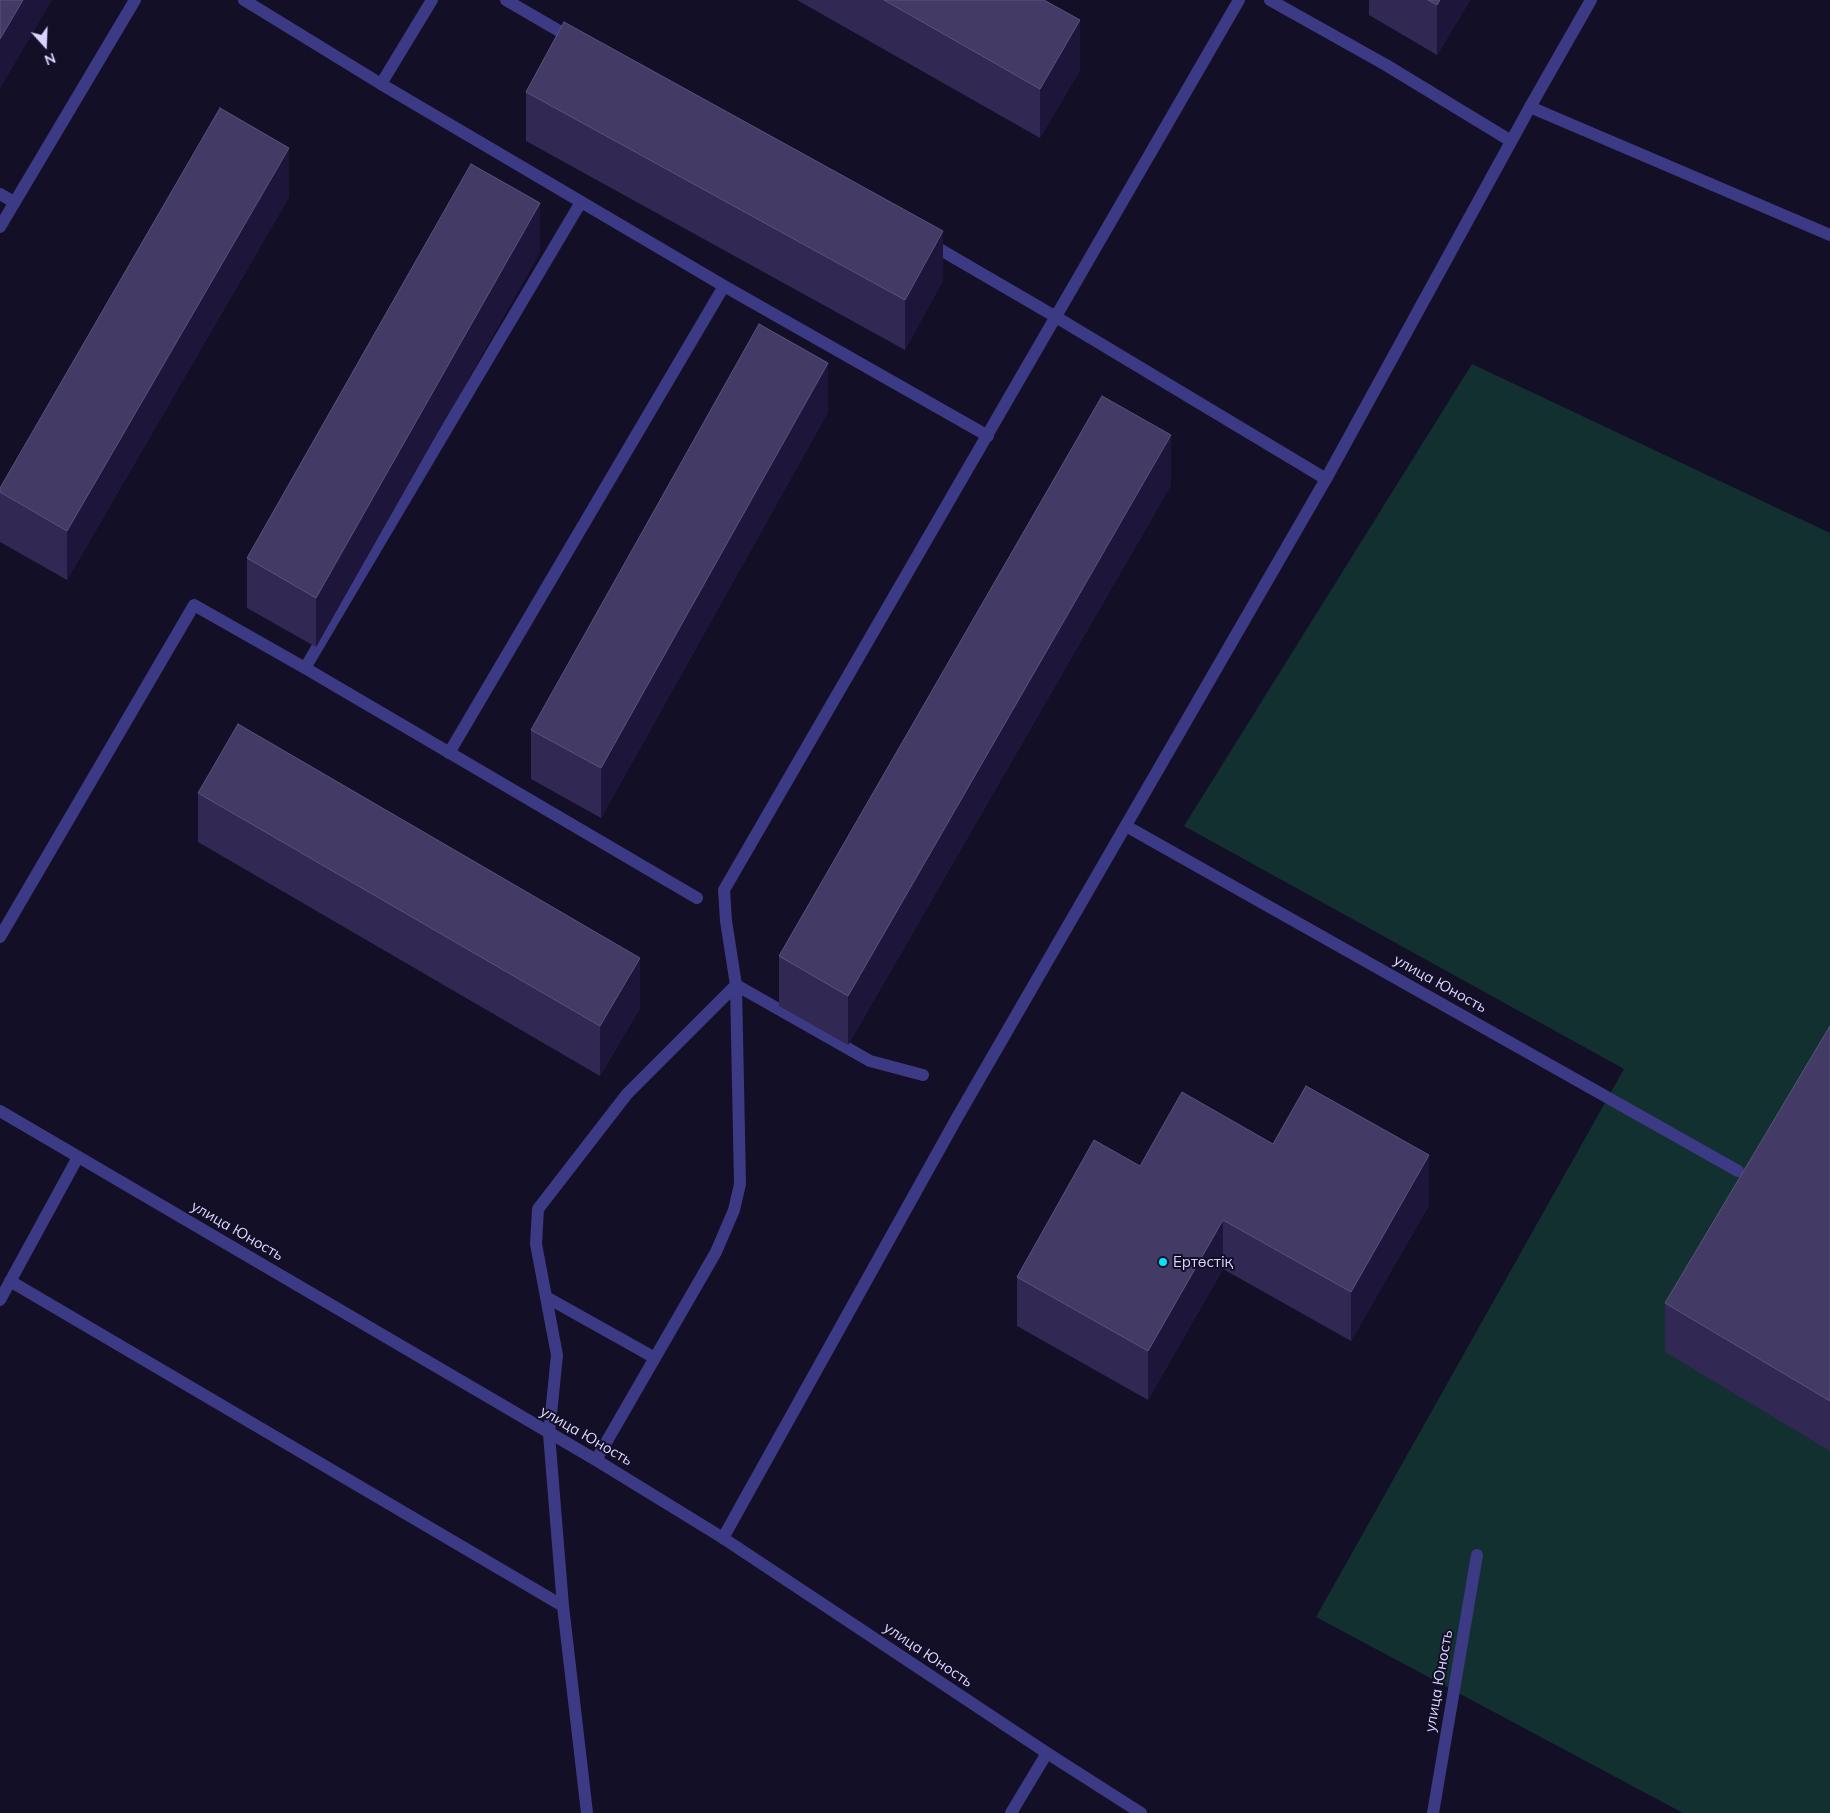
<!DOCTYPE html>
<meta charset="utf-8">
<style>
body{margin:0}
#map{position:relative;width:1830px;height:1813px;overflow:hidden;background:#130f26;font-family:Mulish,sans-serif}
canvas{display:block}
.north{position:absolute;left:20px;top:20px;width:50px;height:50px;-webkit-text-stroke:4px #130f26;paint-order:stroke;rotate:160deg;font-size:14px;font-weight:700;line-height:20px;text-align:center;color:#d9d4ff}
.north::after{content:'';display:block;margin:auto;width:18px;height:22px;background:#d9d4ff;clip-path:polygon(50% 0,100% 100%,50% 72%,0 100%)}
</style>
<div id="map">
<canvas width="1830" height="1813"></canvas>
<div class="north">N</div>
</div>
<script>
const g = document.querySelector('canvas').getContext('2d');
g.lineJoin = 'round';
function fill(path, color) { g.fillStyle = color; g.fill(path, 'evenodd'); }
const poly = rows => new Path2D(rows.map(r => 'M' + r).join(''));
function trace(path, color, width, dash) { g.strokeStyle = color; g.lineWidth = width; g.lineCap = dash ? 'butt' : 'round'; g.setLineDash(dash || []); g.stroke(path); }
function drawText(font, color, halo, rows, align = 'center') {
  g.font = font + ' Mulish,sans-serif'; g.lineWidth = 4; g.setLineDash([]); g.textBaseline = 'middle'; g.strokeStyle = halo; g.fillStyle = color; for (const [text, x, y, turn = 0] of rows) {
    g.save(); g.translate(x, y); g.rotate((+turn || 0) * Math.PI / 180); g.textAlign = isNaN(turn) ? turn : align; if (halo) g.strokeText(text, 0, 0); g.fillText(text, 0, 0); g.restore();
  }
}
fill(poly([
 [1472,364,1830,533,1830,1813,1683,1813,1316,1617,1624,1069,1184,826]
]), '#12302f');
trace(poly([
 [244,0,381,84],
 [432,0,381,84,724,286,988,436],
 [506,0,573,39],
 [1270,0,1386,65,1511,141],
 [1530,107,1830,235],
 [0,194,14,202],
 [0,227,135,0],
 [929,243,1056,317,1326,479],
 [305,668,581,202],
 [449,753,724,286],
 [0,937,194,605,305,668,697,898],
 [736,985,870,1061,923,1075],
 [10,1281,563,1606],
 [546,1297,655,1358],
 [596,1460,716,1252,734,1210,740,1184,736,985,726,921,724,890,1239,0],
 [587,1813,563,1606,549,1434,557,1355,536,1244,538,1209,627,1094,736,985],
 [1011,1813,1047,1753]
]), '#3d3a85', 12);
trace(poly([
 [1126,826,1738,1171],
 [0,1300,78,1157],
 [723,1538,958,1116,1326,479,1530,107,1591,0],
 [1433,1813,1477,1555]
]), '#3d3a85', 12);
trace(poly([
 [0,1111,596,1460,723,1538,1047,1753,1141,1813]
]), '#3d3a85', 12);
fill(poly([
 [797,0,1044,0,1080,70,1040,138],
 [1369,0,1470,0,1437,55,1369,15],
 [526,92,943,280,905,350,526,141],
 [289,197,67,580,0,542,0,488],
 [540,252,316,647,247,608,247,558],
 [828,412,601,818,531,779,531,730],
 [1171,485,848,1045,779,1006,779,956],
 [198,793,640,1008,600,1076,198,842],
 [1830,1026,1830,1451,1665,1352,1665,1303],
 [1273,1144,1429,1205,1351,1341,1223,1269,1148,1400,1017,1326,1017,1277,1140,1166]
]), '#312854');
fill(poly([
 [23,0,52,0,0,89,0,39],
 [1440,0,1470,0,1437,55,1437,5],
 [1080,20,1080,70,1040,138,1040,89],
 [289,148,289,197,67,580,67,531],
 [540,203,540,252,316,647,316,598],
 [943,231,943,280,905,350,905,300],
 [828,363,828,412,601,818,601,768],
 [1171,435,1171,485,848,1045,848,996],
 [640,958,640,1008,600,1076,600,1026],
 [1429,1155,1429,1205,1351,1341,1351,1292],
 [1223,1220,1223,1269,1148,1400,1148,1351]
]), '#1d163a');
const building = poly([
 [0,0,23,0,0,39,0,0],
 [884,0,1044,0,1080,20,1040,89,884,0],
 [1428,0,1440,0,1437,5,1428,0],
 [564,22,943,231,905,300,526,92,564,22],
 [220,108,289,148,67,531,0,492,0,488,220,108],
 [471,164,540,203,316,598,247,558,471,164],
 [759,324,828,363,601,768,531,730,759,324],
 [1102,396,1171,435,848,996,779,956,1102,396],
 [238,724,640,958,600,1026,198,793,238,724],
 [1830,1026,1830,1401,1665,1303,1830,1026],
 [1306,1086,1429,1155,1351,1292,1223,1220,1148,1351,1017,1277,1094,1140,1140,1166,1182,1092,1273,1144,1306,1086]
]);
fill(building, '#433a66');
trace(building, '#5a527e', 1);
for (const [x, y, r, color] of [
 [1163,1262,5,"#00e5ff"]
]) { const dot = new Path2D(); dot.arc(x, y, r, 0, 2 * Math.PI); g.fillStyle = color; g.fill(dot); trace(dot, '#130f26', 2); }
drawText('15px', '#d9d4ff', '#130f26', [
 ["улица Юность",1440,984,29],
 ["улица Юность",237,1231,30],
 ["улица Юность",586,1436,30],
 ["улица Юность",928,1655,34],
 ["улица Юность",1439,1681,-80]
]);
drawText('15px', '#d9d4ff', '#130f26', [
 ["Ертөстіқ",1173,1262]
], 'left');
</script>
